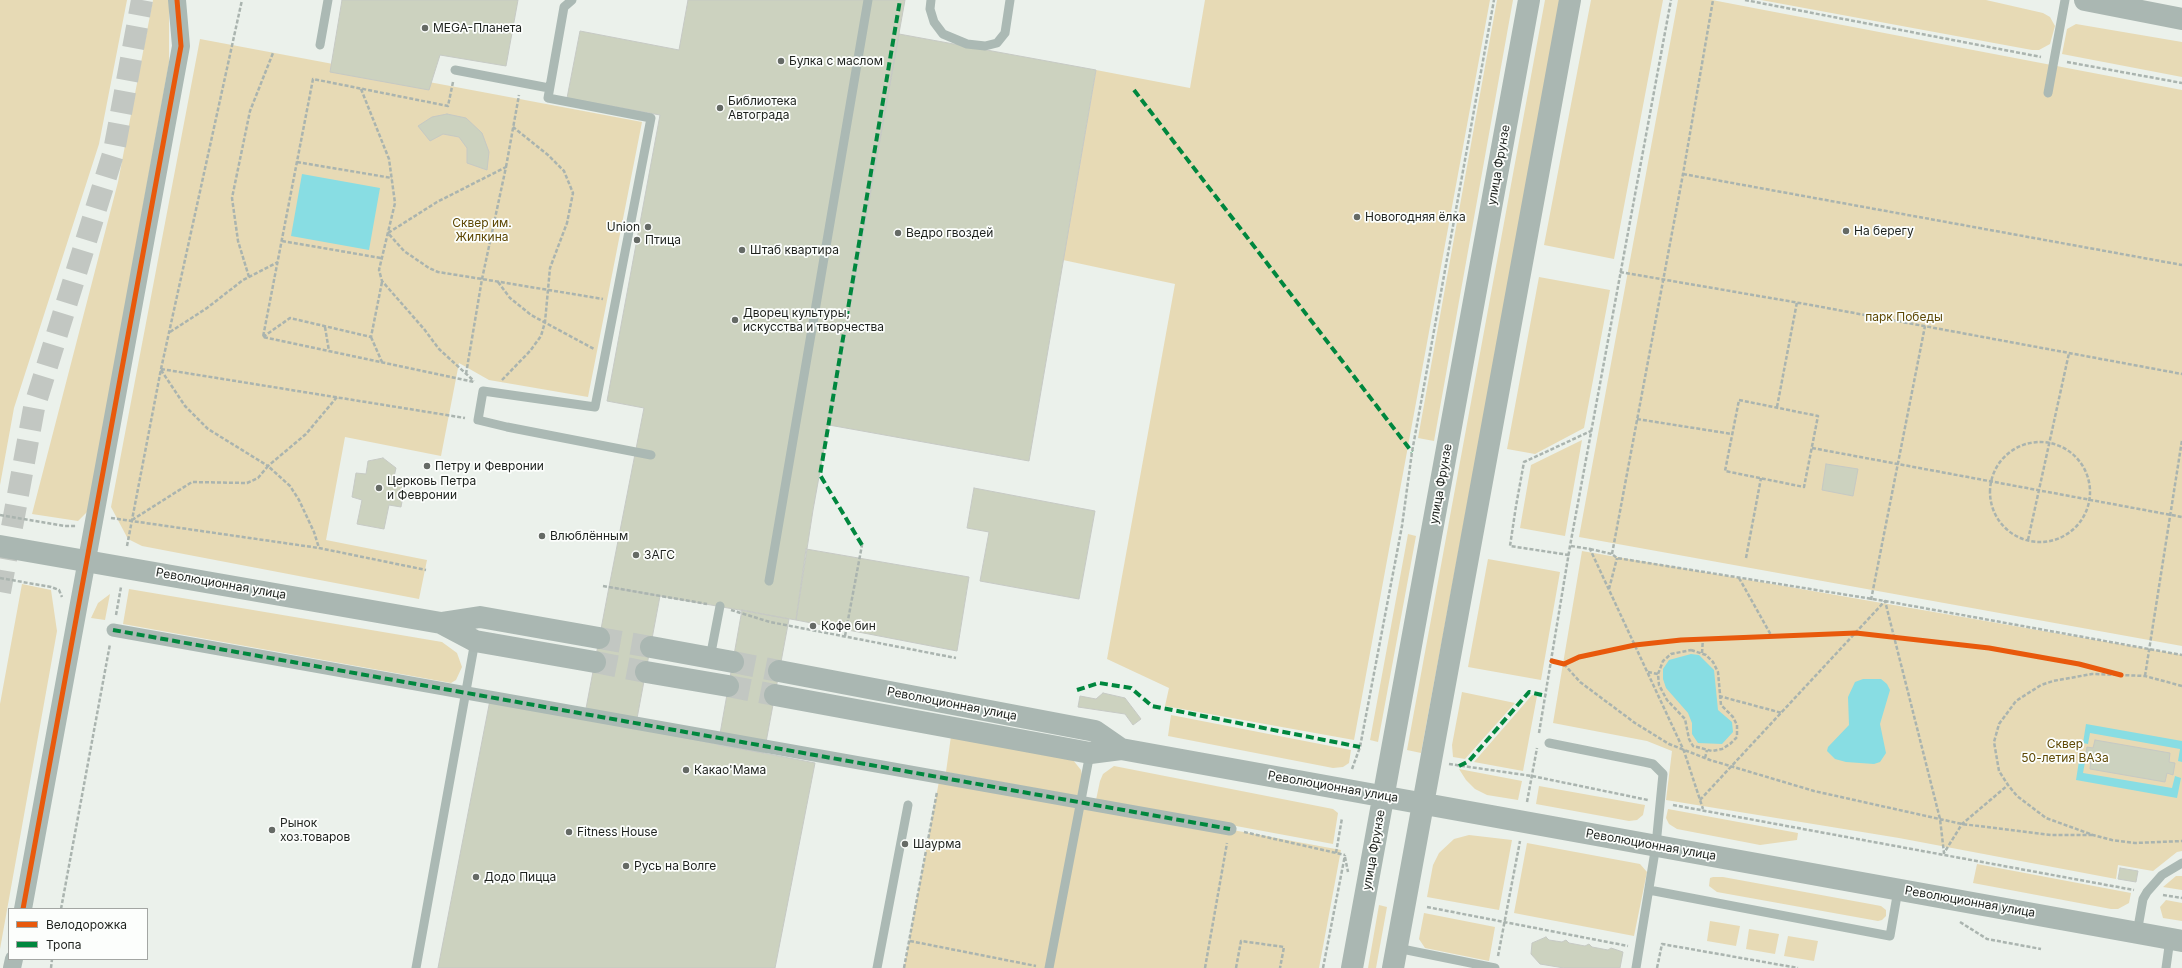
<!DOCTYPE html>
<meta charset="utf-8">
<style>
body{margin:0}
#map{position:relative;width:2182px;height:968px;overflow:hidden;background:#ebf1eb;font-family:Inter,sans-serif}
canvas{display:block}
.legend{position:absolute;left:8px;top:908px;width:140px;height:52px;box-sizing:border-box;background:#fcfefc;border:1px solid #a3a6a3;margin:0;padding:5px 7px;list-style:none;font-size:12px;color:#1d211d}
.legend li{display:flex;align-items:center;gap:8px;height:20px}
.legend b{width:20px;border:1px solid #a3a6a3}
</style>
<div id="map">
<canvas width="2182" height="968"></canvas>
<ul class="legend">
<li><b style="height:5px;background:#e8590c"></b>Велодорожка</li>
<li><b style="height:5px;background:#00873e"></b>Тропа</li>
</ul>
</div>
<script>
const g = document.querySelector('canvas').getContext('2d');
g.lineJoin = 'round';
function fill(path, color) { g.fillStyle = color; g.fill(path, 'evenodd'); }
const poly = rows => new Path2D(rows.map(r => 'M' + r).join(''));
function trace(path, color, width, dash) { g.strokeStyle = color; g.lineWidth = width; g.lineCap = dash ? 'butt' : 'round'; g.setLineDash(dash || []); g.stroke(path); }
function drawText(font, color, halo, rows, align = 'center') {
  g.font = font + ' Inter,sans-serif'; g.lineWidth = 3.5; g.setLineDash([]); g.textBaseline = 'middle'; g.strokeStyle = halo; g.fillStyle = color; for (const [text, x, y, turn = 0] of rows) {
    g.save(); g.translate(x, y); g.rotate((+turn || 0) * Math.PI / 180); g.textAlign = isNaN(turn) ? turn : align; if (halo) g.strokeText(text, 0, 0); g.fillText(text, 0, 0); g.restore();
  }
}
fill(poly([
 [0,0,127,0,99,144,14,408,0,485],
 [153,0,169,0,169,63,88,511,78,521,32,514,118,182],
 [1205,0,1490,0,1354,740,1165,706,1169,688,1107,659,1175,284,1063,260,1096,70,1190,88],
 [1497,0,1513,0,1434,441,1418,438],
 [1545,0,1561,0,1421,753,1407,750],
 [1591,0,1663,0,1614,259,1544,245],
 [1678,0,1712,0,2182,90,2182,646,1579,537],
 [1761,0,1986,0,2043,13,2050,17,2055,26,2050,44,2039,50,2032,50],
 [2076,24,2182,42,2182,77,2062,54,2067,29],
 [200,39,642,122,588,397,489,380,459,363,441,456,345,437,326,540,427,560,419,599,142,546,128,539,111,507],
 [1539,277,1610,290,1584,428,1535,454,1507,449],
 [1582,440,1565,536,1520,528,1531,465],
 [1408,534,1416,536,1378,742,1370,740],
 [1582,551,2182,655,2182,851,2177,852,2153,871,2118,865,2116,879,1899,838,1666,800,1672,751,1647,741,1553,723],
 [1488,559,1560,572,1541,680,1468,667],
 [22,584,51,590,57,631,0,949,0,704],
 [129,589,442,642,457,653,462,667,456,680,451,683,123,624],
 [110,594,105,620,91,618,98,603],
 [1462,692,1515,703,1465,759,1453,757,1452,745],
 [1532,695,1537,696,1523,771,1474,762],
 [1171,715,1351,750,1349,763,1343,767,1333,768,1168,736],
 [951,736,1073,760,1081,770,1082,775,1078,796,946,772],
 [1114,766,1333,809,1338,813,1333,844,1096,800,1100,781,1103,774],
 [1459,769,1522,781,1518,800,1487,795,1475,789,1466,780],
 [940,776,1341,850,1319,968,904,968],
 [1539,786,1645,805,1643,815,1637,820,1629,821,1536,804],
 [1668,809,1798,833,1797,840,1760,845,1677,829,1669,824,1666,818],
 [1469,835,1512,840,1499,910,1427,897,1433,865,1439,853,1454,839],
 [1527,843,1640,864,1647,872,1634,936,1514,913],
 [1977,864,2131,893,2129,903,2118,909,2111,909,1973,883],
 [2176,876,2182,876,2182,890,2163,887],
 [1713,877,1723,877,1881,906,1886,910,1886,916,1882,920,1878,921,1717,892,1709,886,1710,878],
 [2166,900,2182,903,2182,921,2163,918,2160,907],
 [1379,905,1387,907,1376,968,1368,968],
 [1424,913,1495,927,1489,961,1425,948,1419,939],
 [1710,921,1740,926,1736,946,1707,941],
 [1749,929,1779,934,1775,954,1746,949],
 [1788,936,1818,941,1814,961,1784,956]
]), '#e7dab5');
fill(poly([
 [302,174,380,188,369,250,291,236],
 [1691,654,1699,655,1714,670,1718,710,1732,722,1733,732,1722,744,1698,743,1692,734,1692,723,1688,713,1666,688,1663,679,1663,669,1669,660],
 [1863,679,1881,679,1887,684,1890,690,1880,724,1886,753,1880,762,1874,764,1846,762,1835,759,1827,751,1828,747,1849,725,1848,697,1855,682],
 [2086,724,2182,741,2182,762,2178,761,2180,749,2090,733,2088,744,2083,743],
 [2079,761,2085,762,2083,773,2172,788,2175,776,2181,778,2177,798,2076,780]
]), '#88dde3');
const building = poly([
 [342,0,518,0,506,66,440,55,429,90,330,72,342,0],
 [688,0,905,0,813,510,796,620,609,587,644,408,607,401,660,115,567,98,580,31,679,50,688,0],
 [899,34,1096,70,1029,461,829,425,899,34],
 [447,114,466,118,482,133,489,152,487,170,467,163,467,148,459,137,443,134,430,141,418,126,432,117,447,114],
 [383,458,396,468,394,477,406,479,401,507,389,505,384,529,357,524,362,500,352,497,356,473,366,474,368,461,383,458],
 [1826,464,1858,469,1853,496,1822,490,1826,464],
 [974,488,1095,511,1079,599,980,581,989,532,967,528,974,488],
 [806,549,969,577,957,651,796,620,806,549],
 [609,587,660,596,635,729,584,719,609,587],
 [742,610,789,619,764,753,718,745,742,610],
 [1103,693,1125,698,1141,719,1133,725,1125,714,1078,707,1080,696,1096,699,1103,693],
 [490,700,815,763,775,968,438,968,490,700],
 [2095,740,2170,753,2169,762,2175,763,2173,775,2167,773,2165,782,2090,769,2091,760,2085,759,2087,747,2093,748,2095,740],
 [2120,868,2138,871,2136,882,2118,879,2120,868],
 [1546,937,1549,940,1562,942,1566,940,1569,943,1585,946,1589,944,1592,947,1608,950,1611,948,1623,952,1620,968,1564,968,1540,964,1531,954,1532,943,1546,937]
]);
fill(building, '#ccd2bf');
trace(building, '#c6c9c4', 1);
trace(poly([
 [0,592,34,408,114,151,142,0],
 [599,638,651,647],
 [595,662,646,672],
 [733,662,779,671],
 [728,686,775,695]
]), '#c2c7c2', 22, [22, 11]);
trace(poly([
 [1745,0,2041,57],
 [2067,62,2182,83],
 [453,82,448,106,313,79,263,337,474,382],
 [361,89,389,159,395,203,379,270,382,281,424,329,439,349,474,381],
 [297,162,392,178],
 [506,167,519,95],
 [1683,174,2182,265],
 [282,241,381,258],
 [1620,272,1811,305,2182,374],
 [249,277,238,241,232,198,250,111,273,53],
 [498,282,510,298,531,315,594,349],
 [325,327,329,351],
 [170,332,207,308,243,280,278,262],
 [263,337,290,318,371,337,382,282],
 [371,337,382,362],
 [161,369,465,418],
 [161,370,185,406,208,429,268,466,306,434,337,397],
 [466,374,482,279,506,167,437,202,388,233,404,251,429,268,438,272,482,279,603,299],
 [502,380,530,351,541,336,545,322,550,268,567,223,573,193,564,171,548,155,513,127],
 [1739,400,1818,416,1804,487,1725,471,1739,400],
 [1777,407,1797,302],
 [1637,419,1732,434],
 '1990 492a50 50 0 1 1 100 0a50 50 0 1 1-100 0Z',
 [1812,448,2182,517],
 [0,515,65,526,77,526],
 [111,518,319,548,426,570],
 [132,520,192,482,247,483,258,478,268,466,290,486,299,500,314,532,319,548],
 [2028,540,2069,353],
 [127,546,161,369,242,0],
 [1571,546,1590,549,1684,751,1703,809],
 [1590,549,1612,554,1617,558,1885,601,2182,655],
 [1612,554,1683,174,1713,0],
 [1569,555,1510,546,1516,506,1524,462,1591,431],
 [1746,558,1761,478],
 [0,578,51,587,59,590,62,597],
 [1739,578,1771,635],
 [603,586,707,604],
 [1609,589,1617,558],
 [1871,600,1925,326],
 [731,610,770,622,956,658],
 [116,615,121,587],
 [845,636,862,545],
 [1691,650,1706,655,1713,662,1718,672,1721,705,1733,717,1737,725,1737,737,1730,744,1722,749,1712,751,1693,746,1689,739,1685,719,1667,700,1659,685,1658,674,1663,661,1671,654,1691,650],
 [1702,653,1703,638],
 [1564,664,1580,682,1635,723,1669,744,1710,760,1814,791,1962,824,2051,835,2093,835],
 [1648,672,1658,674],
 [2145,676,2182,440],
 [2182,686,2145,676,2121,675,2092,674,2053,681,2041,685,2016,701,1999,724,1994,742,1999,771,2008,785,2017,796,2046,818,2093,835,2112,840,2135,843,2182,841],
 [1719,696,1782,713],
 [1539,733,1570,546,1671,0],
 [1705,758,1707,750],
 [1449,764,1532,776,1648,800],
 [1352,769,1360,747,1402,526,1412,452,1494,0],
 [1700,800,1885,601,1940,819,1944,853,1962,824,2008,785],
 [1527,802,1537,748],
 [1673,805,2134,890],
 [1244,832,1345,855],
 [1336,853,1342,818],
 [1345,857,1348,872],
 [2163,895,2182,898],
 [1427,907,1628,946],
 [61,909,110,644],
 [1960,922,1987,939,2041,949],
 [910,941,1036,966],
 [1498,956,1520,841],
 [51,968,52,959],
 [904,968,937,792],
 [1205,968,1227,843],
 [1236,968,1241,941,1284,947,1280,968],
 [1323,968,1345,855],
 [1657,968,1662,944,1798,968]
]), '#aab4af', 2.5, [4, 2]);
trace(poly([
 [572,0,564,7,548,98,651,118,595,407,483,391,478,420,507,427,651,455],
 [931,0,930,9,934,22,943,34,967,44,985,46,997,43,1005,33,1010,0],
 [320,45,328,0],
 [455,70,549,88],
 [2048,93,2065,0],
 [769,581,868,0],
 [710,658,720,606],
 [1549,743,1644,762,1653,764,1663,774,1656,845,1636,968],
 [1649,890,1890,936,1898,890],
 [2137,933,2143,899,2147,892,2162,875,2182,863],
 [1397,948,1495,968],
 [416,968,475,641],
 [877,968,908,805],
 [1049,968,1090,753],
 [2166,968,2170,939]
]), '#abb9b4', 9);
trace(poly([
 [113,630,1230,829]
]), '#abb9b4', 13);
trace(poly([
 [23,909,181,46,177,0],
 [12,968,14,959]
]), '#abb9b4', 18);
trace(poly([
 [2085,0,2182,19],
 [0,546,441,623,475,641,595,662],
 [441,623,480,617,599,638],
 [651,647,733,662],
 [779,671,1095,731,1121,749],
 [646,672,728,686],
 [775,695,1090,753,1121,749,2182,941],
 [1352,968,1529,0],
 [1393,968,1570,0]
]), '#aab7b2', 22);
trace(poly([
 [1134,90,1412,452],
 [862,545,820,475,900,0],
 [113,630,1230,829],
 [1077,690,1099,683,1131,688,1152,706,1360,747],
 [1459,766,1469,761,1529,692,1546,696]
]), '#00873e', 4, [8, 4]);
trace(poly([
 [1552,661,1564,664,1579,657,1635,645,1681,640,1856,633,1989,648,2079,664,2121,675],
 [23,909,181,46,177,0]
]), '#e8590c', 5);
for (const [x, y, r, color] of [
 [425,28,4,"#656a65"],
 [781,61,4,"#656a65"],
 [720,108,4,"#656a65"],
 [1357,217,4,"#656a65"],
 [648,227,4,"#656a65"],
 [1846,231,4,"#656a65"],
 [898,233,4,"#656a65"],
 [637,240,4,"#656a65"],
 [742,250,4,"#656a65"],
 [735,320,4,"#656a65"],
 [427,466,4,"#656a65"],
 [379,488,4,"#656a65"],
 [542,536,4,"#656a65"],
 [636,555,4,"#656a65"],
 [813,626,4,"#656a65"],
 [686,770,4,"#656a65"],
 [272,830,4,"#656a65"],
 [569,832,4,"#656a65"],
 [905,844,4,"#656a65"],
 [626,866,4,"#656a65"],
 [476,877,4,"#656a65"]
]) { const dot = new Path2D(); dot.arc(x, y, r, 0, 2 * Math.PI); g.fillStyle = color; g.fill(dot); trace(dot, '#fcfefc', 1.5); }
drawText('12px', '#1d211d', '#fcfefc', [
 ["MEGA-Планета",433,28],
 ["Булка с маслом",789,61],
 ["Библиотека",728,101],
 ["Автограда",728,115],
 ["Новогодняя ёлка",1365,217],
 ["Union",640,227,"right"],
 ["На берегу",1854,231],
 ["Ведро гвоздей",906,233],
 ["Птица",645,240],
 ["Штаб квартира",750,250],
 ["Дворец культуры,",743,313],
 ["искусства и творчества",743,327],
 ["Петру и Февронии",435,466],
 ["Церковь Петра",387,481],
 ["и Февронии",387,495],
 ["Влюблённым",550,536],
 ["ЗАГС",644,555],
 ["Кофе бин",821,626],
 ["Какао'Мама",694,770],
 ["Рынок",280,823],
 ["хоз.товаров",280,837],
 ["Fitness House",577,832],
 ["Шаурма",913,844],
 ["Русь на Волге",634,866],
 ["Додо Пицца",484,877]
], 'left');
drawText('12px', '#1d211d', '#fcfefc', [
 ["улица Фрунзе",1499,165,-80],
 ["улица Фрунзе",1441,484,-80],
 ["Революционная улица",221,584,10],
 ["Революционная улица",952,704,11],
 ["Революционная улица",1333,787,10],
 ["Революционная улица",1651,845,10],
 ["улица Фрунзе",1374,850,-80],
 ["Революционная улица",1970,902,10]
]);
drawText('12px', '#5e4804', '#fcfefc', [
 ["Сквер им.",482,223],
 ["Жилкина",482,237],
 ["парк Победы",1904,317],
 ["Сквер",2065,744],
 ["50-летия ВАЗа",2065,758]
]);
</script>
